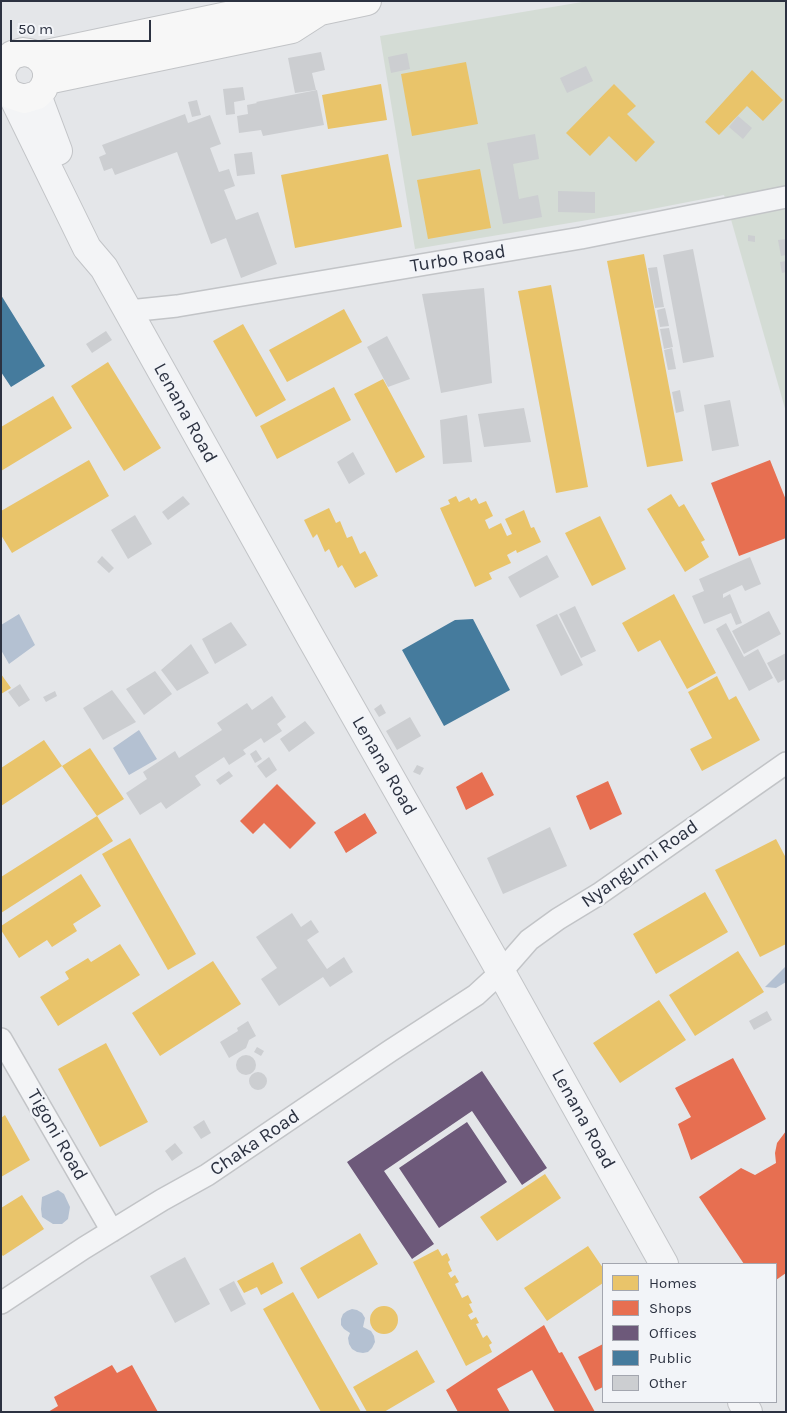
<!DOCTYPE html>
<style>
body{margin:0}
#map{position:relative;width:787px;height:1413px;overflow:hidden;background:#e4e6e9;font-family:Karla,sans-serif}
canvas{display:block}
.frame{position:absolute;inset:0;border:2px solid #2c3241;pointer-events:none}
.legend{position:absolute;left:602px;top:1263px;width:175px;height:140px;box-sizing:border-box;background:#f2f4f8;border:1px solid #a3a6af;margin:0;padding:6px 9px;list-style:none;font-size:15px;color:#2c3241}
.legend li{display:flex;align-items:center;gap:10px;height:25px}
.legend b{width:25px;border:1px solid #a3a6af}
.scale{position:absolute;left:10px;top:20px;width:141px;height:22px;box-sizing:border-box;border:2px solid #2c3241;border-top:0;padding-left:6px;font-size:15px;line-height:18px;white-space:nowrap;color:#2c3241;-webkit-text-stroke:4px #f2f4f8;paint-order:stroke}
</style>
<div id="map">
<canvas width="787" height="1413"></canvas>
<div class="frame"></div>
<ul class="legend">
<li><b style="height:14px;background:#e9c46a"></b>Homes</li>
<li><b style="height:14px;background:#e76f51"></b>Shops</li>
<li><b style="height:14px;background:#6d597a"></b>Offices</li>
<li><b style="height:14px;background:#457b9d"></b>Public</li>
<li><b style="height:14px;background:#ccced1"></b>Other</li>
</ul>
<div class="scale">50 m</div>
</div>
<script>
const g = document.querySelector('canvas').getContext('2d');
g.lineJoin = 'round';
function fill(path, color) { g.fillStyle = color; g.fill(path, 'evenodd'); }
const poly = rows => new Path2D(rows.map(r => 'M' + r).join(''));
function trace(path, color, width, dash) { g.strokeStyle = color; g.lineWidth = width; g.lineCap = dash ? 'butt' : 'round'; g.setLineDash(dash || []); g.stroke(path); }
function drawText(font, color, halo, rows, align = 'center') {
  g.font = font + ' Karla,sans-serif'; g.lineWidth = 5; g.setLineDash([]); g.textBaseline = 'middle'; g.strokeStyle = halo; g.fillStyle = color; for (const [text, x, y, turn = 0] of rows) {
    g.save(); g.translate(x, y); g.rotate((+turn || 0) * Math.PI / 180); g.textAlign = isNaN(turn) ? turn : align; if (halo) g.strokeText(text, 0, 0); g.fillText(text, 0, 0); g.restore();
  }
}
fill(poly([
 [588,1,786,1,786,412,724,195,647,210,415,249,380,36]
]), '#d4dcd5');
fill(poly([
 [19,614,35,645,9,664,1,650,1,625],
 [139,730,157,759,129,775,113,748],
 [786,966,786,982,776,988,765,987],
 [58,1190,64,1194,70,1207,68,1219,62,1224,53,1224,42,1217,41,1209,42,1197],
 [352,1309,357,1310,362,1313,365,1318,363,1327,371,1331,374,1336,375,1342,372,1348,368,1352,363,1353,357,1352,352,1349,349,1344,348,1338,350,1333,344,1329,341,1325,341,1319,343,1314,347,1311]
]), '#b4c1d2');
fill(poly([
 [466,62,478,124,412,136,401,74],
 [752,70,783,100,763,121,747,106,719,135,705,122],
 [381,84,387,120,328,129,322,95],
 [614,84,636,106,627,114,655,142,636,162,609,136,590,156,566,133],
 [388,154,402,227,295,248,281,175],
 [480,169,491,228,428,239,417,180],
 [644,254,683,461,647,467,607,261],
 [551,285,588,487,556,493,518,291],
 [344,309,362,342,287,382,269,350],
 [243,324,286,400,256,417,213,341],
 [108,362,161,448,124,471,71,386],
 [383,379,425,457,396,473,354,394],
 [334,387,351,420,277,459,260,426],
 [53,396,72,428,1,471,1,427],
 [89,460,109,496,12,553,1,535,1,511],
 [671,494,679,507,684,504,705,540,701,542,709,557,685,572,647,509],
 [456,496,459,502,469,497,471,501,476,498,479,504,486,501,493,516,485,520,489,529,501,523,507,536,512,534,505,519,524,510,531,528,534,527,541,542,517,553,516,550,507,555,511,563,489,573,492,579,475,587,440,508,450,504,448,500],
 [329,508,336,523,340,521,347,538,352,536,360,554,365,551,378,576,355,588,342,565,338,568,329,549,325,552,317,534,313,538,304,520],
 [600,516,626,569,592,586,565,533],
 [674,594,716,673,687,689,660,640,638,652,622,623],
 [1,674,11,688,1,694],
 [717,676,729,700,736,696,760,740,702,771,690,749,712,738,688,692],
 [44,740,62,766,1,806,1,768],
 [90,748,124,799,97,816,62,766],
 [97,816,113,841,1,913,1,877],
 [130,838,196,954,168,970,102,854],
 [776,839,786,858,786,944,760,957,715,870],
 [81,874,101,906,73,924,77,931,52,947,47,940,19,958,1,930,1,926],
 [705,892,728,932,656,974,633,934],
 [120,944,140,975,58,1026,40,997,69,979,65,972,88,958,91,962],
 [738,951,764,992,695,1036,669,995],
 [213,961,241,1004,160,1056,132,1013],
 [659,1000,686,1040,620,1083,593,1043],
 [106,1043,148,1122,100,1147,58,1069],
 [5,1115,30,1160,1,1177,1,1118],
 [545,1174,561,1198,497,1241,480,1217],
 [22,1195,44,1229,3,1256,1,1254,1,1208],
 [360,1233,378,1264,318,1299,300,1268],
 [588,1246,603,1268,603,1283,547,1321,524,1288],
 [438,1249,442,1256,447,1253,450,1260,448,1262,452,1271,448,1273,451,1278,455,1275,459,1282,455,1284,462,1298,468,1295,472,1303,469,1304,473,1312,468,1315,471,1320,476,1317,479,1323,476,1324,483,1338,487,1335,492,1343,489,1345,492,1352,466,1366,413,1262],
 [273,1262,283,1283,261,1295,257,1287,244,1293,237,1281],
 [293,1292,361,1412,321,1412,263,1309],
 '370 1320a14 14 0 1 1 28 0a14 14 0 1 1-28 0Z',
 [417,1350,435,1382,384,1412,367,1412,353,1387]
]), '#e9c46a');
fill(poly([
 [770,460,786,500,786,538,739,556,711,483],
 [482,772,494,795,466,810,456,787],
 [608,781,622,814,590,830,576,796],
 [277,784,316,823,290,849,264,823,253,834,240,821],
 [365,813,377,833,346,853,334,832],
 [733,1058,766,1119,691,1160,678,1124,691,1117,675,1088],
 [786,1131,786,1273,776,1280,776,1264,744,1264,699,1197,741,1168,755,1175,776,1163,775,1153,777,1143],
 [544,1325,559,1353,562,1352,595,1412,555,1412,532,1370,497,1389,510,1412,458,1412,446,1390],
 [603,1344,603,1387,595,1391,578,1357],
 [112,1365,117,1373,132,1365,158,1412,48,1412,58,1406,54,1397]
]), '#e76f51');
fill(poly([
 [482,1071,547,1168,522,1185,472,1111,384,1171,434,1244,412,1259,347,1162],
 [467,1122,507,1182,439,1228,399,1168]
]), '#6d597a');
fill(poly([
 [1,295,45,366,11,387,1,372],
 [473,619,510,690,444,726,402,650,455,620]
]), '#457b9d');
fill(poly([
 [321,52,325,70,312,73,316,90,295,93,288,58],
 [407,53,410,69,391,73,388,57],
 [586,66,593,81,567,93,560,78],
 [243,87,245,100,234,102,235,114,226,115,223,89],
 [317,90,324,125,263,136,261,130,239,133,237,116,248,114,247,105,257,103,256,102],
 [197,100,201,115,192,117,188,102],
 [185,114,188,123,210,115,221,144,210,148,219,172,229,169,235,186,224,190,236,220,258,212,277,264,241,278,226,238,211,244,177,152,115,175,112,168,104,171,99,157,106,154,102,145],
 [738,116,752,128,743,139,729,127],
 [535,134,539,159,513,164,519,199,538,195,542,217,503,224,487,143],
 [252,152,255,174,237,176,234,154],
 [558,191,595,192,595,213,558,212],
 [748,235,755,236,755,242,748,241],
 [786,239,786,255,781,256,778,240],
 [693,249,714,357,683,363,663,255],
 [786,261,786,272,782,273,780,262],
 [657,267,664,307,655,308,648,268],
 [484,288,492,383,441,393,422,294],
 [665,308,669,326,660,327,657,310],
 [669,328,673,347,664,349,660,329],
 [106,331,112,340,92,353,86,344],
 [387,336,410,379,388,387,367,347],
 [672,348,676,369,668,370,664,350],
 [680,390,684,411,676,413,672,392],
 [730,400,739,446,712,451,704,405],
 [524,408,531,442,484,447,478,414],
 [467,415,472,462,443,464,440,420],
 [353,452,365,474,349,484,337,462],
 [183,496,190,504,168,520,162,512],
 [135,515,152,544,128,559,111,530],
 [547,555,559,577,520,598,508,577],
 [102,556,114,568,109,573,97,562],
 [750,557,761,584,745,591,742,585,723,594,723,598,730,594,742,623,736,625,731,613,704,624,692,596,704,591,699,579],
 [575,606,596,651,581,658,559,614],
 [769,611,781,634,744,654,732,631],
 [557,614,583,665,561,676,536,625],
 [231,622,247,645,215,664,202,639],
 [726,623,744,657,758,649,773,678,749,691,716,629],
 [191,644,209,673,177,691,161,670],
 [786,653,786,679,778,683,767,663],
 [155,671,172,694,144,715,126,689],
 [20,684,30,700,19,707,8,692],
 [112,690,136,722,103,740,83,708],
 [55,691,57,696,46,702,43,697],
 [272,696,286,717,277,724,282,731,264,743,261,738,243,750,246,754,229,765,224,757,195,776,201,785,166,809,161,802,140,815,126,793,147,779,143,772,175,751,179,758,222,730,217,723,247,703,252,710],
 [381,704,386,713,379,717,374,709],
 [410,717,421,736,397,750,386,731],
 [305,721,315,733,289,752,280,739],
 [256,750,262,759,255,763,250,754],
 [269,757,277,770,266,778,257,766],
 [417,765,424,768,420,775,413,772],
 [229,771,233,776,220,785,216,780],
 [550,827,567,866,503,894,487,858],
 [292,913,301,927,311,920,319,932,307,940,327,969,344,957,353,972,330,987,323,977,279,1006,261,979,277,968,256,937],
 [767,1011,772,1020,754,1030,749,1021],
 [248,1021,256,1036,249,1040,246,1048,229,1058,220,1042,238,1031,237,1028],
 [257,1047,264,1051,261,1056,254,1052],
 '236 1065a10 10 0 1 1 20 0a10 10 0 1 1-20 0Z',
 '249 1081a9 9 0 1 1 18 0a9 9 0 1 1-18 0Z',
 [204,1120,211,1133,201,1139,193,1127],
 [175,1143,183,1153,172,1161,165,1151],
 [185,1257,210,1304,175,1323,150,1276],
 [234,1281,246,1304,231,1312,219,1289]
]), '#ccced1');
const minor = poly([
 [129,311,177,306,581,238,786,197],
 [1,1039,112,1231],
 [1,1303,84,1248,162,1200,207,1175,390,1051,476,995,501,972,529,940,558,919,599,894,786,763]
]);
const tertiary = poly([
 [12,95,87,248,104,268,311,638,501,972,664,1264],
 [37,95,58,151],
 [742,1402,748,1412]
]);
const secondary = poly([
 [37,56,284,4,320,11],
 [1,73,5,63,12,55,23,52,30,53,37,56,44,63,47,71,47,80,43,89,37,95,24,99,12,95,7,91,3,84,1,75],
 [47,80,292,29,320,11,367,1]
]);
trace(minor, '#c2c4c7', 24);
trace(tertiary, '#c2c4c7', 30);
trace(secondary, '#c2c4c7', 30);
trace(minor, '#f3f4f6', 21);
trace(tertiary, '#f3f4f6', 28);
trace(secondary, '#f7f7f7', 28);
drawText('19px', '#2c3241', '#f2f4f8', [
 ["Turbo Road",458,259,-9],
 ["Lenana Road",185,413,61],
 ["Lenana Road",384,766,60],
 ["Nyangumi Road",640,864,-35],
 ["Lenana Road",583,1119,61],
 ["Tigoni Road",57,1135,60],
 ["Chaka Road",255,1143,-34]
]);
</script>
